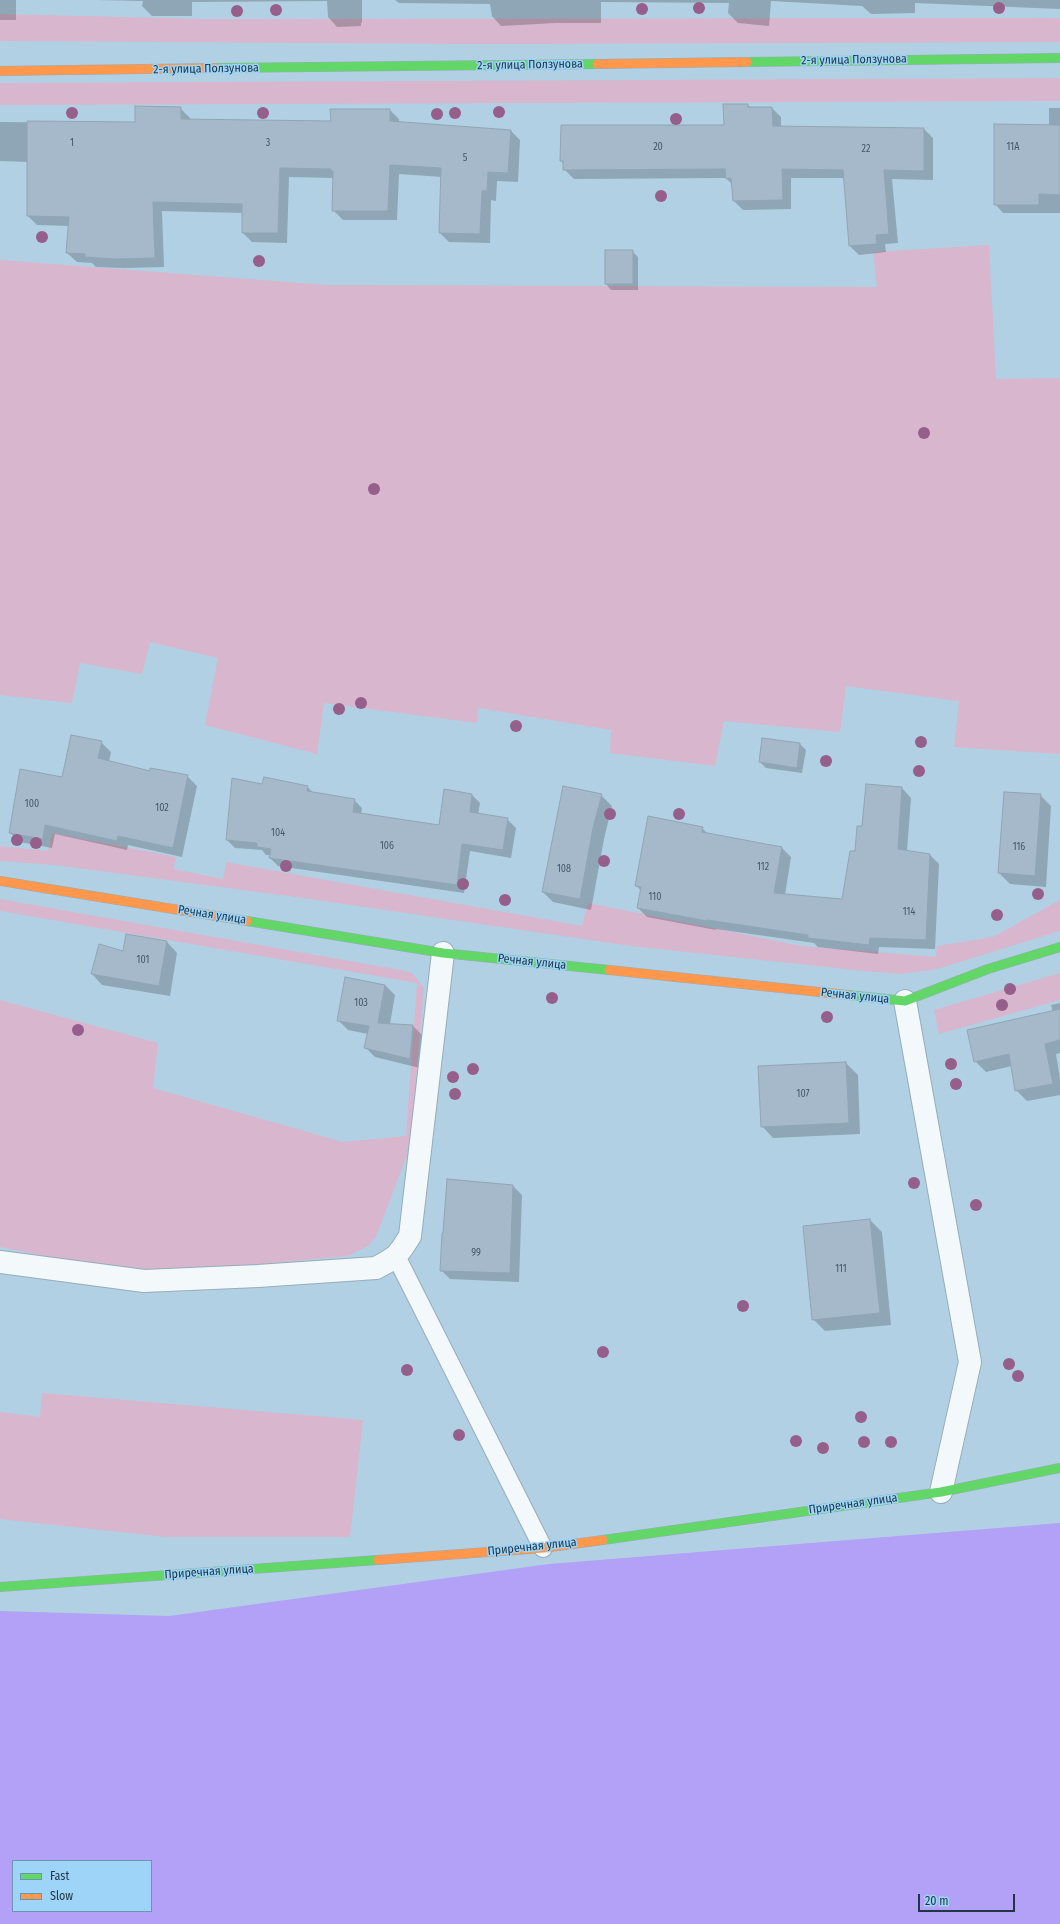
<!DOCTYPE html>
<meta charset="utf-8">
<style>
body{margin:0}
#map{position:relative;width:1060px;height:1924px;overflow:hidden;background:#b2d0e3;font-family:"Fira Sans Condensed",sans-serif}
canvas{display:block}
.legend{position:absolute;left:12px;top:1860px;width:140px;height:52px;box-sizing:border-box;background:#9dd4f8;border:1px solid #6b95b0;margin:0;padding:5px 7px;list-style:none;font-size:12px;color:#1f3644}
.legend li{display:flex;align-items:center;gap:8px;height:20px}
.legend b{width:20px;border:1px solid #6b95b0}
.scale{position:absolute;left:918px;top:1894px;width:97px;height:18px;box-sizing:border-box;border:2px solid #1f3644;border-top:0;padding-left:5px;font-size:12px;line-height:14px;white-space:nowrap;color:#1f3644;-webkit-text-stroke:3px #9dd4f8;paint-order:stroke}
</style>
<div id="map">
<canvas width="1060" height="1924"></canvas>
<ul class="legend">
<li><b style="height:5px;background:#63d668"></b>Fast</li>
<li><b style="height:5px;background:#ff974d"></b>Slow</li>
</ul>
<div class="scale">20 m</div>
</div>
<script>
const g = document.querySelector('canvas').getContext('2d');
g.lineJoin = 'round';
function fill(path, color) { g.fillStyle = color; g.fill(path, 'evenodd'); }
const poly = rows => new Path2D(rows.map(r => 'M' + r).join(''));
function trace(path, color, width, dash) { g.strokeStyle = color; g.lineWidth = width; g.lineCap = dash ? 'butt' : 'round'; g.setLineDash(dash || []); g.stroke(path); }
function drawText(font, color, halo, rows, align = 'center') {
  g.font = font + ' "Fira Sans Condensed",sans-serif'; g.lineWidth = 3; g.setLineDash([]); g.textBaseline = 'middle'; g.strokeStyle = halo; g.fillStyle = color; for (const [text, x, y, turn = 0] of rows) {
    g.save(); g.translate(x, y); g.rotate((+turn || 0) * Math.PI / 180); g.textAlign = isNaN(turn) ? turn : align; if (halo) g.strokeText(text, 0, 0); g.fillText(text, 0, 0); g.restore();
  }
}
fill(poly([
 [0,14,206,19,1060,18,1060,42,483,44,0,41],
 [1060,78,1060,101,0,105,0,83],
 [989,245,996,379,1060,378,1060,754,954,747,959,701,846,686,840,732,724,721,715,766,610,753,611,730,478,708,477,723,324,703,317,754,205,725,218,658,150,642,142,674,80,663,72,703,0,695,0,260,327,285,877,287,873,252],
 [52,833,176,857,174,869,223,879,226,862,582,926,588,903,802,946,936,957,937,946,993,937,1060,900,1060,931,937,969,901,974,864,971,631,946,303,898,55,865,0,861,0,846,48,851],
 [0,899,406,971,413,974,424,988,410,1147,376,1237,368,1246,347,1256,198,1270,146,1270,62,1259,0,1247,0,1000,158,1043,153,1088,343,1142,406,1136,417,983,0,911],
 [1060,973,1060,1000,939,1034,934,1010],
 [42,1393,363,1420,350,1537,166,1537,0,1519,0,1412,40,1417]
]), '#d7b6ce');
fill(poly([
 [1060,1523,1060,1924,0,1924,0,1611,169,1616,549,1564],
 [13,1861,151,1861,151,1911,13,1911]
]), '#b3a1f7');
fill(poly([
 [0,0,16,0,16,20,0,20],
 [96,0,362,0,362,23,361,23,361,26,337,27,328,17,327,1,192,2,192,16,152,16,142,6,143,1],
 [395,0,1060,0,1060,9,915,3,915,13,871,14,862,6,771,1,769,26,738,23,728,13,729,3,601,2,601,23,556,23,501,26,492,16,490,4,399,3],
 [748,105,751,108,772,108,781,117,781,127,924,129,933,138,933,180,892,179,898,243,885,244,886,252,859,255,850,246,844,178,791,178,791,209,743,210,734,201,732,184,726,178,574,179,564,169,564,164,561,161,725,126],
 [180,108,190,118,190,120,332,122,390,110,399,119,399,123,511,131,520,140,518,182,497,181,496,201,491,200,490,243,449,242,440,233,442,177,399,174,397,220,343,220,333,210,334,178,289,177,287,243,252,242,243,233,243,213,162,211,164,267,124,268,96,267,92,263,77,262,67,253,69,226,37,225,28,216,28,162,0,161,0,122,136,123],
 [1049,108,1060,108,1060,213,1003,213,995,204,1049,126],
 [632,251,638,257,638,290,611,290,606,284],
 [763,739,800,744,806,750,802,773,766,768,760,762],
 [101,742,111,752,109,762,151,772,187,776,197,786,182,857,128,845,127,850,55,834,52,848,20,842,10,833],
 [263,785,307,787,314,793,354,800,362,808,361,814,440,826,472,795,480,803,478,815,507,819,516,828,511,858,470,851,464,893,278,866,270,858,271,855,266,855,262,850,235,848,227,840],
 [902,788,911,798,907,851,929,854,939,864,935,949,879,947,878,954,818,947,814,943,716,929,716,930,647,917,638,908,641,891,636,885,702,828,709,835,782,848,791,857,785,895,842,900,863,827],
 [601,795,612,806,604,839,591,910,553,902,543,892],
 [1040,795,1051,806,1046,887,1010,884,999,873],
 [167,942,177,953,170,996,102,985,92,974,124,952],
 [385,985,395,995,390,1024,413,1026,423,1036,420,1068,375,1057,365,1047,368,1034,348,1030,338,1020],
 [1060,1003,1060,1053,1056,1054,1060,1078,1060,1095,1027,1101,1016,1090,1012,1066,986,1072,975,1061,1053,1012,1051,1005],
 [846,1063,858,1075,860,1134,773,1138,762,1126],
 [513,1186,522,1195,519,1282,450,1279,441,1270],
 [870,1220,882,1232,891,1325,825,1331,813,1319]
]), '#0003');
const building = poly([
 [723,104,748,104,748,107,772,107,773,126,924,128,924,171,884,170,889,234,876,235,877,244,849,246,843,170,782,169,783,200,733,201,731,178,726,179,725,169,563,170,563,161,560,161,561,125,724,125,723,104],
 [135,106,181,107,181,119,331,121,330,109,390,109,390,121,511,130,508,173,488,172,487,191,482,191,480,234,439,233,441,168,390,165,388,211,332,211,333,171,331,171,331,169,280,168,278,233,242,233,242,204,153,202,155,258,114,259,85,257,85,254,66,253,69,217,27,216,27,121,135,122,135,106],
 [994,124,1060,125,1060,195,1039,194,1039,205,994,205,994,124],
 [605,250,633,250,633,284,605,284,605,250],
 [71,735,102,741,98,758,150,771,150,768,188,775,173,848,118,836,117,841,45,825,43,839,9,833,20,769,62,777,71,735],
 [762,738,800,743,797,768,759,762,762,738],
 [264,777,308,786,307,791,355,799,353,812,439,825,444,789,472,794,470,812,508,818,503,850,462,844,457,885,269,858,271,849,257,847,257,843,226,840,232,778,262,784,264,777],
 [866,784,902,787,898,849,930,854,926,940,870,938,869,945,808,938,808,935,707,920,707,921,637,908,641,887,635,886,648,816,703,827,702,832,782,847,774,893,842,899,850,851,855,851,857,826,862,826,866,784],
 [563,786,602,794,593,828,580,899,542,892,563,786],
 [1004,792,1041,794,1035,876,998,873,1004,792],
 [126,934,167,941,159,986,91,974,99,944,123,951,126,934],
 [345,977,385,985,378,1023,413,1025,410,1059,364,1048,369,1026,337,1021,345,977],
 [1060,1009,1060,1040,1045,1044,1053,1084,1015,1091,1009,1054,974,1062,967,1030,1060,1009],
 [846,1062,849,1123,761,1127,758,1066,846,1062],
 [447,1179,513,1185,510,1273,440,1271,442,1233,443,1233,447,1179],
 [870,1219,880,1313,812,1320,803,1226,870,1219]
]);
fill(building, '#a5b9ca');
trace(building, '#91a4b5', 1);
const lane = poly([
 [396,1256,543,1548]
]);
const street = poly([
 [905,1001,970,1362,941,1492],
 [0,1262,144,1281,258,1276,376,1268,387,1262,396,1256,403,1247,410,1236,443,953]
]);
const fast = poly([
 [747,62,1060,58],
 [216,68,597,64],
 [247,921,443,953,609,970],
 [848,995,905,1001,988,969,1060,947],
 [603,1540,941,1492,1060,1468],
 [0,1587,378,1560]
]);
const slow = poly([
 [597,64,747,62],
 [0,71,216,68],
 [0,881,247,921],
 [609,970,848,995],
 [378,1560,543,1548,603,1540]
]);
trace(lane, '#95adbc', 20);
trace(street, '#95adbc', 24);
trace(fast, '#95adbc', 10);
trace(slow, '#95adbc', 10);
trace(lane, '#f3f8fb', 18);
trace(street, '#f3f8fb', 22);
trace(fast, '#63d668', 9);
trace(slow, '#ff974d', 9);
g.fillStyle = '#955e8b';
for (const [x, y] of [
 [699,8],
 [999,8],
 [642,9],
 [276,10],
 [237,11],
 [499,112],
 [72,113],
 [263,113],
 [455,113],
 [437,114],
 [676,119],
 [661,196],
 [42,237],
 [259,261],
 [924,433],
 [374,489],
 [361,703],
 [339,709],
 [516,726],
 [921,742],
 [826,761],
 [919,771],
 [610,814],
 [679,814],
 [17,840],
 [36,843],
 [604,861],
 [286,866],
 [463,884],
 [1038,894],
 [505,900],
 [997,915],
 [1010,989],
 [552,998],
 [1002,1005],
 [827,1017],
 [78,1030],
 [951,1064],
 [473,1069],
 [453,1077],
 [956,1084],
 [455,1094],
 [914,1183],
 [976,1205],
 [743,1306],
 [603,1352],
 [1009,1364],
 [407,1370],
 [1018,1376],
 [861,1417],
 [459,1435],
 [796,1441],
 [864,1442],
 [891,1442],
 [823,1448]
]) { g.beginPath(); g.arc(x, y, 6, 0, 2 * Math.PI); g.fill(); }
drawText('10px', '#445a68', null, [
 ["1",72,143],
 ["3",268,143],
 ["20",658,147],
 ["11А",1013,147],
 ["22",866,149],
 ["5",465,158],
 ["100",32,804],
 ["102",162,808],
 ["104",278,833],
 ["106",387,846],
 ["116",1019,847],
 ["112",763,867],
 ["108",564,869],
 ["110",655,897],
 ["114",909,912],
 ["101",143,960],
 ["103",361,1003],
 ["107",803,1094],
 ["99",476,1253],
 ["111",841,1269]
]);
drawText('12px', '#1f3644', '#9dd4f8', [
 ["2-я улица Ползунова",854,60,-1],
 ["2-я улица Ползунова",530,65,-1],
 ["2-я улица Ползунова",206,69,-1],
 ["Речная улица",212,915,9],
 ["Речная улица",532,962,6],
 ["Речная улица",855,996,6],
 ["Приречная улица",853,1504,-8],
 ["Приречная улица",532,1547,-6],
 ["Приречная улица",209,1572,-4]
]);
</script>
